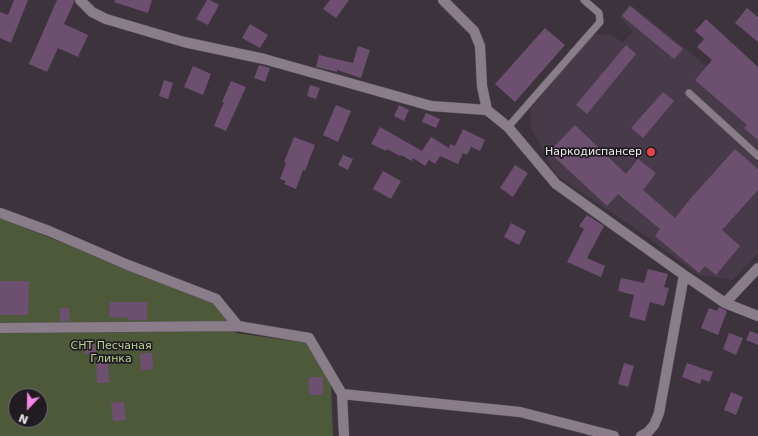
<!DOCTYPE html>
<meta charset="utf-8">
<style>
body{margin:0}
#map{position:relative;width:758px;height:436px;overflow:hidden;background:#3c333d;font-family:"DejaVu Sans",sans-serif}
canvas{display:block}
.north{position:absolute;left:8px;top:388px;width:40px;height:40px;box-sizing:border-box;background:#201c21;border:1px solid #736e73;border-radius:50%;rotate:202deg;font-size:11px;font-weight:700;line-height:16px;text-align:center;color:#efe9ef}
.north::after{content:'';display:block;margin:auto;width:14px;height:18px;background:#f888eb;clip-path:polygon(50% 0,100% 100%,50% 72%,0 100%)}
</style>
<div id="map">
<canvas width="758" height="436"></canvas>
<div class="north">N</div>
</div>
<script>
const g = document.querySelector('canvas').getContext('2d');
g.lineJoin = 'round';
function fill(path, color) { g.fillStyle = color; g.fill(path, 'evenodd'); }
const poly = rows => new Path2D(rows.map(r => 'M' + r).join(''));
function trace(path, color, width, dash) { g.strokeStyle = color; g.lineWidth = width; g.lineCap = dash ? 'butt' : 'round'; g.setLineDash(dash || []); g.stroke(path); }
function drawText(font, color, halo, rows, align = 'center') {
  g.font = font + ' "DejaVu Sans",sans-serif'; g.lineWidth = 3.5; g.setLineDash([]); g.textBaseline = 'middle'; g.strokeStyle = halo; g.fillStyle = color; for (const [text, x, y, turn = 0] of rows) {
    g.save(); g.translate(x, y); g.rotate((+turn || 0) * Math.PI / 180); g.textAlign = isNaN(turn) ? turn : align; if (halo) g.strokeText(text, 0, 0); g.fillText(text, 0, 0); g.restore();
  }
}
fill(poly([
 [630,4,758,108,758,253,733,280,699,275,636,229,556,175,531,128,531,108,593,35,609,34,623,42,633,31,619,17]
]), '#483b49');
fill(poly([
 [0,218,214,303,236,333,307,343,331,385,333,436,0,436],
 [16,396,40,396,40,420,16,420]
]), '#4e593a');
fill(poly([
 [14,0,28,0,11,43,0,38,0,12,8,15],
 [57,0,74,0,74,2,64,24,88,35,78,57,58,48,47,72,29,64],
 [115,0,152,0,148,13,114,2],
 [207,0,210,0,219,5,208,25,196,19],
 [330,0,349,0,336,18,323,9],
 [630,6,683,49,674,59,622,16],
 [747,8,758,17,758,42,735,23],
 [706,19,758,67,758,140,744,128,747,125,695,80,712,60,697,47,704,39,695,31],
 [250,24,268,35,260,48,242,38],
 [545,28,565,45,515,102,495,84],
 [626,45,636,54,587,114,576,105],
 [358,46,370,50,361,78,337,70,337,72,316,67,319,55,353,63],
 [259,65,270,68,265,82,254,78],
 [193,66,211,74,203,95,184,87],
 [164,80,173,83,168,99,159,96],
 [231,81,246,87,226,131,214,126,224,102,222,102],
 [310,85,320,88,316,99,307,96],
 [663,92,674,101,643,138,631,128],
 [336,105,351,111,338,142,323,135],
 [399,105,409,110,404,121,394,116],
 [426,113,440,119,436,128,422,122],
 [575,125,626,174,638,159,656,173,643,190,675,218,691,198,735,149,758,169,758,190,722,230,740,246,716,275,705,266,699,273,655,236,660,229,618,194,607,206,549,152],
 [380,127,422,151,431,137,449,148,450,144,455,146,463,129,485,140,480,151,471,147,467,155,463,153,458,164,440,156,435,164,429,160,425,166,413,158,412,161,401,155,400,156,387,149,386,151,371,144],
 [294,137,315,145,305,171,303,170,296,189,284,184,286,181,280,179,286,163,284,162],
 [343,155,353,159,348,170,338,165],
 [515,165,528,173,513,197,500,188],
 [383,171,401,181,391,199,373,189],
 [587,215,604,226,587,258,605,266,601,277,567,262,584,229,579,226],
 [511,223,526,231,519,245,504,237],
 [648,269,668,274,664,287,669,288,664,306,650,302,645,321,629,317,634,295,618,291,621,278,644,283],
 [0,281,29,281,28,315,0,315],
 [110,302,147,302,147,320,128,320,128,318,109,317],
 [719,307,727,311,718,335,701,328,709,308,717,311],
 [60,308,69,308,70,321,60,321],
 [750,331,758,334,758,345,746,340],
 [729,333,743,338,736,355,723,349],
 [95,343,96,353,85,354,84,344],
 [140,353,152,353,153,369,141,371],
 [108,359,109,383,97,383,96,360],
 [624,363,634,366,628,387,618,384],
 [687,363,713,372,709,382,702,379,700,384,682,377],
 [309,377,323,377,323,395,309,395],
 [731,392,743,397,736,415,724,410],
 [124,402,126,420,113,421,111,403]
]), '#6d5070');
const service = poly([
 [689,93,758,156],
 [508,127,600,22,599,13,584,0]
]);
const minor = poly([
 [80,0,92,12,106,19,184,42,264,59,431,106,487,110,508,127,556,184,684,275,725,303,758,316],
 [443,0,474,31,480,46,482,86,487,110],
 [0,213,49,231,128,265,216,299,238,326,309,338,342,394,344,436],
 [725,303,758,268],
 [0,328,238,326],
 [342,394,520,412,614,436],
 [641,436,648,432,654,425,659,413,684,275]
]);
trace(service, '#585159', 8);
trace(minor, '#585159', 11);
trace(service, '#887d89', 7);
trace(minor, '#887d89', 10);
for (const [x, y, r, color] of [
 [651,152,5,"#e0444e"]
]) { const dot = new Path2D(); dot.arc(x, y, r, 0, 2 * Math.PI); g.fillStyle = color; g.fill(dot); trace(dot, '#201c21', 1.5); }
drawText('11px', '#efe9ef', '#201c21', [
 ["Наркодиспансер",642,152]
], 'right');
drawText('11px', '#b7ce8c', '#201c21', [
 ["СНТ Песчаная",111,346],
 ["Глинка",111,359]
]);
</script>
